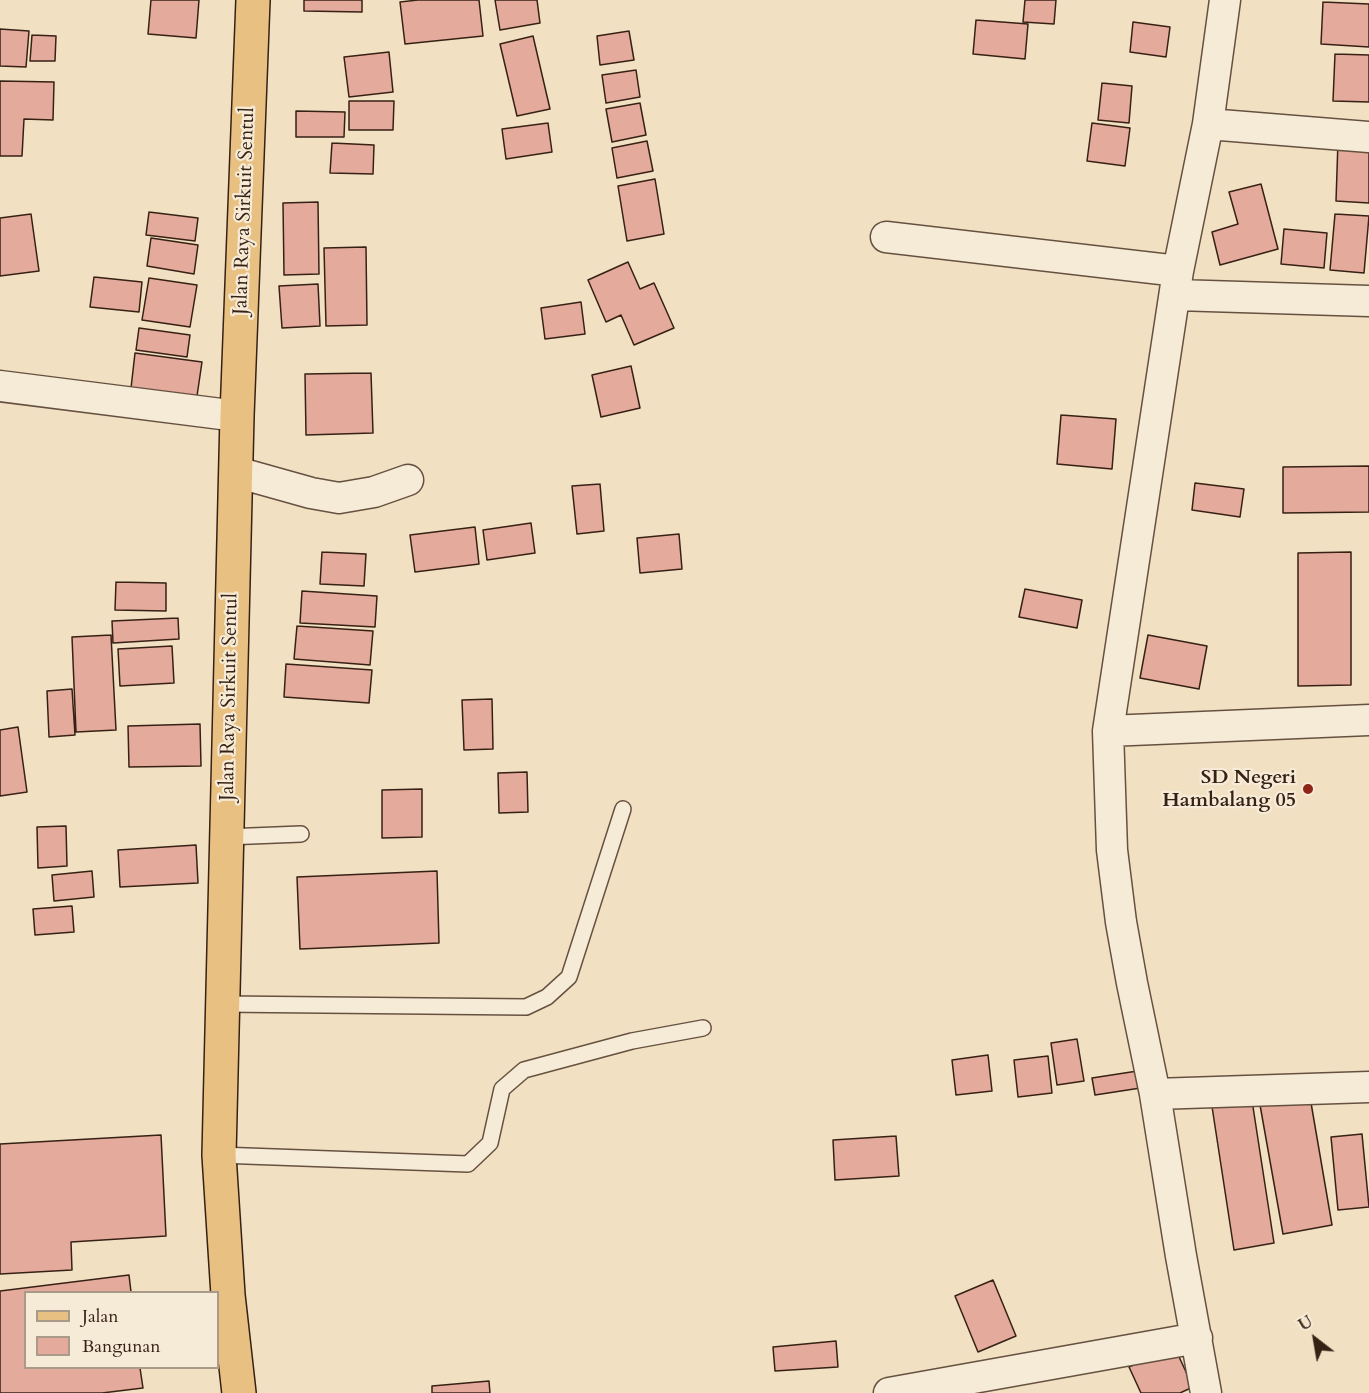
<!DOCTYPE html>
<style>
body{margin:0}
#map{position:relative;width:1369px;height:1393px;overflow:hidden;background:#f1e0c2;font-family:Cardo,serif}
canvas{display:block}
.legend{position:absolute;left:24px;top:1291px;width:195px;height:78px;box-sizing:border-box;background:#f6ebd7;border:2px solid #aa9a89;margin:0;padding:8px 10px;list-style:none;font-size:18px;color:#372114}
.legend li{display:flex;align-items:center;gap:12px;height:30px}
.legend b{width:30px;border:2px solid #aa9a89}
.north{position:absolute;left:1285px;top:1309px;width:60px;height:60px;-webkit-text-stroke:4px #f6ebd7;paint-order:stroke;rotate:329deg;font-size:16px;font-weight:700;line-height:24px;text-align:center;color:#372114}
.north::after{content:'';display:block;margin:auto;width:21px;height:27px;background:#372114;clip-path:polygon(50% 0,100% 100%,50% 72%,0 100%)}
</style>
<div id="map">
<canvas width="1369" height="1393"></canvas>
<ul class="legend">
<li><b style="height:8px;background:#e8c081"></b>Jalan</li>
<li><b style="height:16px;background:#e4aa9c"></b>Bangunan</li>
</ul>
<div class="north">U</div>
</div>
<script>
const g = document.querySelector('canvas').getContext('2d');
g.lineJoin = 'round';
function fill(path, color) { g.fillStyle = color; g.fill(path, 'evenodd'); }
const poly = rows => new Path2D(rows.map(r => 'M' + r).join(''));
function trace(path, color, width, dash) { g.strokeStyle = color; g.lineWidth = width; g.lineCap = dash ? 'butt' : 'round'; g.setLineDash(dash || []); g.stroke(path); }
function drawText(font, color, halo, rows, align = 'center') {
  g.font = font + ' Cardo,serif'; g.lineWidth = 4.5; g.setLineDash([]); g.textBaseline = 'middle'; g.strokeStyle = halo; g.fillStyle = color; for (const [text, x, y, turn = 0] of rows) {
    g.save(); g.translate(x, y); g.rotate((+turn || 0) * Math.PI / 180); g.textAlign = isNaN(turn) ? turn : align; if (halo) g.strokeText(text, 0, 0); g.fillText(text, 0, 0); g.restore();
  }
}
const building = poly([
 [151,0,199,0,196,38,148,34,151,0],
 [304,0,362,0,362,12,304,11,304,0],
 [418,0,479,0,483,36,405,44,400,2,418,0],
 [495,0,537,0,540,23,500,30,495,0],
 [1025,0,1056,0,1054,24,1023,22,1025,0],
 [1323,2,1369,4,1369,47,1321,44,1323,2],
 [976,20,1028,24,1025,59,973,54,976,20],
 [1133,22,1170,27,1166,57,1130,52,1133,22],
 [0,29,29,31,26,67,0,66,0,29],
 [629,31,634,60,600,65,597,36,629,31],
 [32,35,56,36,55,61,30,61,32,35],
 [533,36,550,109,517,116,500,44,533,36],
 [389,52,393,92,349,97,344,57,389,52],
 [1335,54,1369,55,1369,102,1333,101,1335,54],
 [636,70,640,97,606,103,602,75,636,70],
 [0,81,54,82,53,120,24,119,22,156,0,156,0,81],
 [1102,83,1132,86,1129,123,1098,120,1102,83],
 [349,101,394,101,393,130,349,130,349,101],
 [640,103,646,135,612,142,606,109,640,103],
 [296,111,345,112,344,137,296,137,296,111],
 [548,123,552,152,506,159,502,129,548,123],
 [1092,123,1130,128,1125,166,1087,161,1092,123],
 [647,141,653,171,617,178,612,148,647,141],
 [1338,141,1369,142,1369,203,1336,201,1338,141],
 [332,143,374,145,373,174,330,173,332,143],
 [655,179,664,234,627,241,618,186,655,179],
 [1261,184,1278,249,1220,265,1212,232,1238,224,1229,192,1261,184],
 [318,202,319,274,284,275,283,203,318,202],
 [149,212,198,218,195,241,146,235,149,212],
 [31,214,39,271,0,276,0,218,31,214],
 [1335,214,1369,216,1364,273,1330,270,1335,214],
 [1284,229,1327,233,1324,268,1281,264,1284,229],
 [151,238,198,245,194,274,147,266,151,238],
 [366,247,367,325,326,326,324,248,366,247],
 [628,262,640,289,654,283,674,328,634,345,621,315,606,322,588,280,628,262],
 [94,277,142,282,139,312,90,307,94,277],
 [149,278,197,285,190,327,142,320,149,278],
 [318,284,320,326,282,328,279,286,318,284],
 [581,302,585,334,545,339,541,308,581,302],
 [139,328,190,335,187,357,136,350,139,328],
 [135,353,202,362,197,396,131,388,135,353],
 [631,366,640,408,601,417,592,375,631,366],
 [371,373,373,433,306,435,305,374,371,373],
 [1061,415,1116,419,1112,469,1057,464,1061,415],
 [1369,466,1369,512,1283,513,1283,467,1369,466],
 [1195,483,1244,489,1240,517,1192,510,1195,483],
 [600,484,604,531,577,534,572,486,600,484],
 [531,523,535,553,487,560,483,530,531,523],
 [475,527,479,564,415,572,410,535,475,527],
 [679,534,682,569,640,573,637,538,679,534],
 [322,552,366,554,364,586,320,584,322,552],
 [1351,552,1351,685,1298,686,1298,553,1351,552],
 [116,582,166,583,166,611,115,610,116,582],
 [1025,589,1082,600,1077,628,1019,617,1025,589],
 [302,591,377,596,375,627,300,623,302,591],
 [178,618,179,639,113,643,112,621,178,618],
 [297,626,373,631,370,665,294,659,297,626],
 [111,635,116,730,76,732,72,637,111,635],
 [1148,635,1207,646,1199,689,1140,678,1148,635],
 [172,646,174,683,120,686,118,649,172,646],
 [286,664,372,670,369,703,284,697,286,664],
 [72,689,75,735,49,737,47,691,72,689],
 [492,699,493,749,464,750,462,700,492,699],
 [200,724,201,766,129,767,128,726,200,724],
 [18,727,27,792,0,796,0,730,18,727],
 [527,772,528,812,499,813,498,773,527,772],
 [422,789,422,837,382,838,382,790,422,789],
 [66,826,67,866,38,868,37,827,66,826],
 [196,845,198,883,120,887,118,850,196,845],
 [92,871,94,897,54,901,52,875,92,871],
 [437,871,439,943,300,949,297,877,437,871],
 [72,906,74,932,35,935,33,909,72,906],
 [1077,1039,1084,1081,1057,1085,1051,1043,1077,1039],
 [988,1055,992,1091,956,1095,952,1060,988,1055],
 [1048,1056,1052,1093,1018,1097,1014,1060,1048,1056],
 [1144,1070,1147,1087,1095,1095,1092,1078,1144,1070],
 [1251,1094,1274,1243,1234,1250,1211,1100,1251,1094],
 [1310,1097,1332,1225,1283,1234,1260,1105,1310,1097],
 [1362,1134,1369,1207,1338,1210,1331,1137,1362,1134],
 [161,1135,166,1236,71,1242,72,1270,0,1274,0,1144,161,1135],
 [896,1136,899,1176,835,1180,833,1140,896,1136],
 [129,1275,131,1292,26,1292,26,1368,140,1368,143,1388,102,1393,0,1393,0,1291,129,1275],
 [993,1280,1016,1336,978,1352,955,1296,993,1280],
 [836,1341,838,1367,775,1371,773,1347,836,1341],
 [1174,1346,1193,1387,1180,1393,1141,1393,1129,1367,1174,1346],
 [489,1381,490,1393,432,1393,432,1386,489,1381]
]);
fill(building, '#e4aa9c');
trace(building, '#372114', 1.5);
const service = poly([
 [226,837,301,834],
 [222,1004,526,1007,547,997,569,977,623,809],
 [219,1155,468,1164,490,1143,502,1089,524,1070,632,1041,703,1028]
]);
const minor = poly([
 [1208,124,1369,137],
 [886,237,1178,271],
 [1176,295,1369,301],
 [0,386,237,416],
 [236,472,311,493,339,498,374,492,408,480],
 [1108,731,1369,720],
 [1155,1094,1369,1087],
 [889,1393,1197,1338],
 [1206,1393,1181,1256,1155,1094,1132,983,1121,922,1112,850,1108,731,1178,271,1208,124,1225,0]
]);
const primary = poly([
 [239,1393,228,1295,219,1155,237,416,253,0]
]);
trace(service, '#665140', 18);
trace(minor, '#665140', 33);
trace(primary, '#372114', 36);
trace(service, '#f6ebd7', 15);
trace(minor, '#f6ebd7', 30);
trace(primary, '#e8c081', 33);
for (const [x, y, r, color] of [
 [1308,789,6,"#8f2418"]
]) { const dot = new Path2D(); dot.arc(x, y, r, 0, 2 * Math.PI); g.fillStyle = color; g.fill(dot); trace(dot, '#f6ebd7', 2); }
drawText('20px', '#372114', '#f6ebd7', [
 ["Jalan Raya Sirkuit Sentul",245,211,-88],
 ["Jalan Raya Sirkuit Sentul",230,697,-89]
]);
drawText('bold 20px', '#372114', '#f6ebd7', [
 ["SD Negeri",1296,778],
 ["Hambalang 05",1296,801]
], 'right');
</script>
